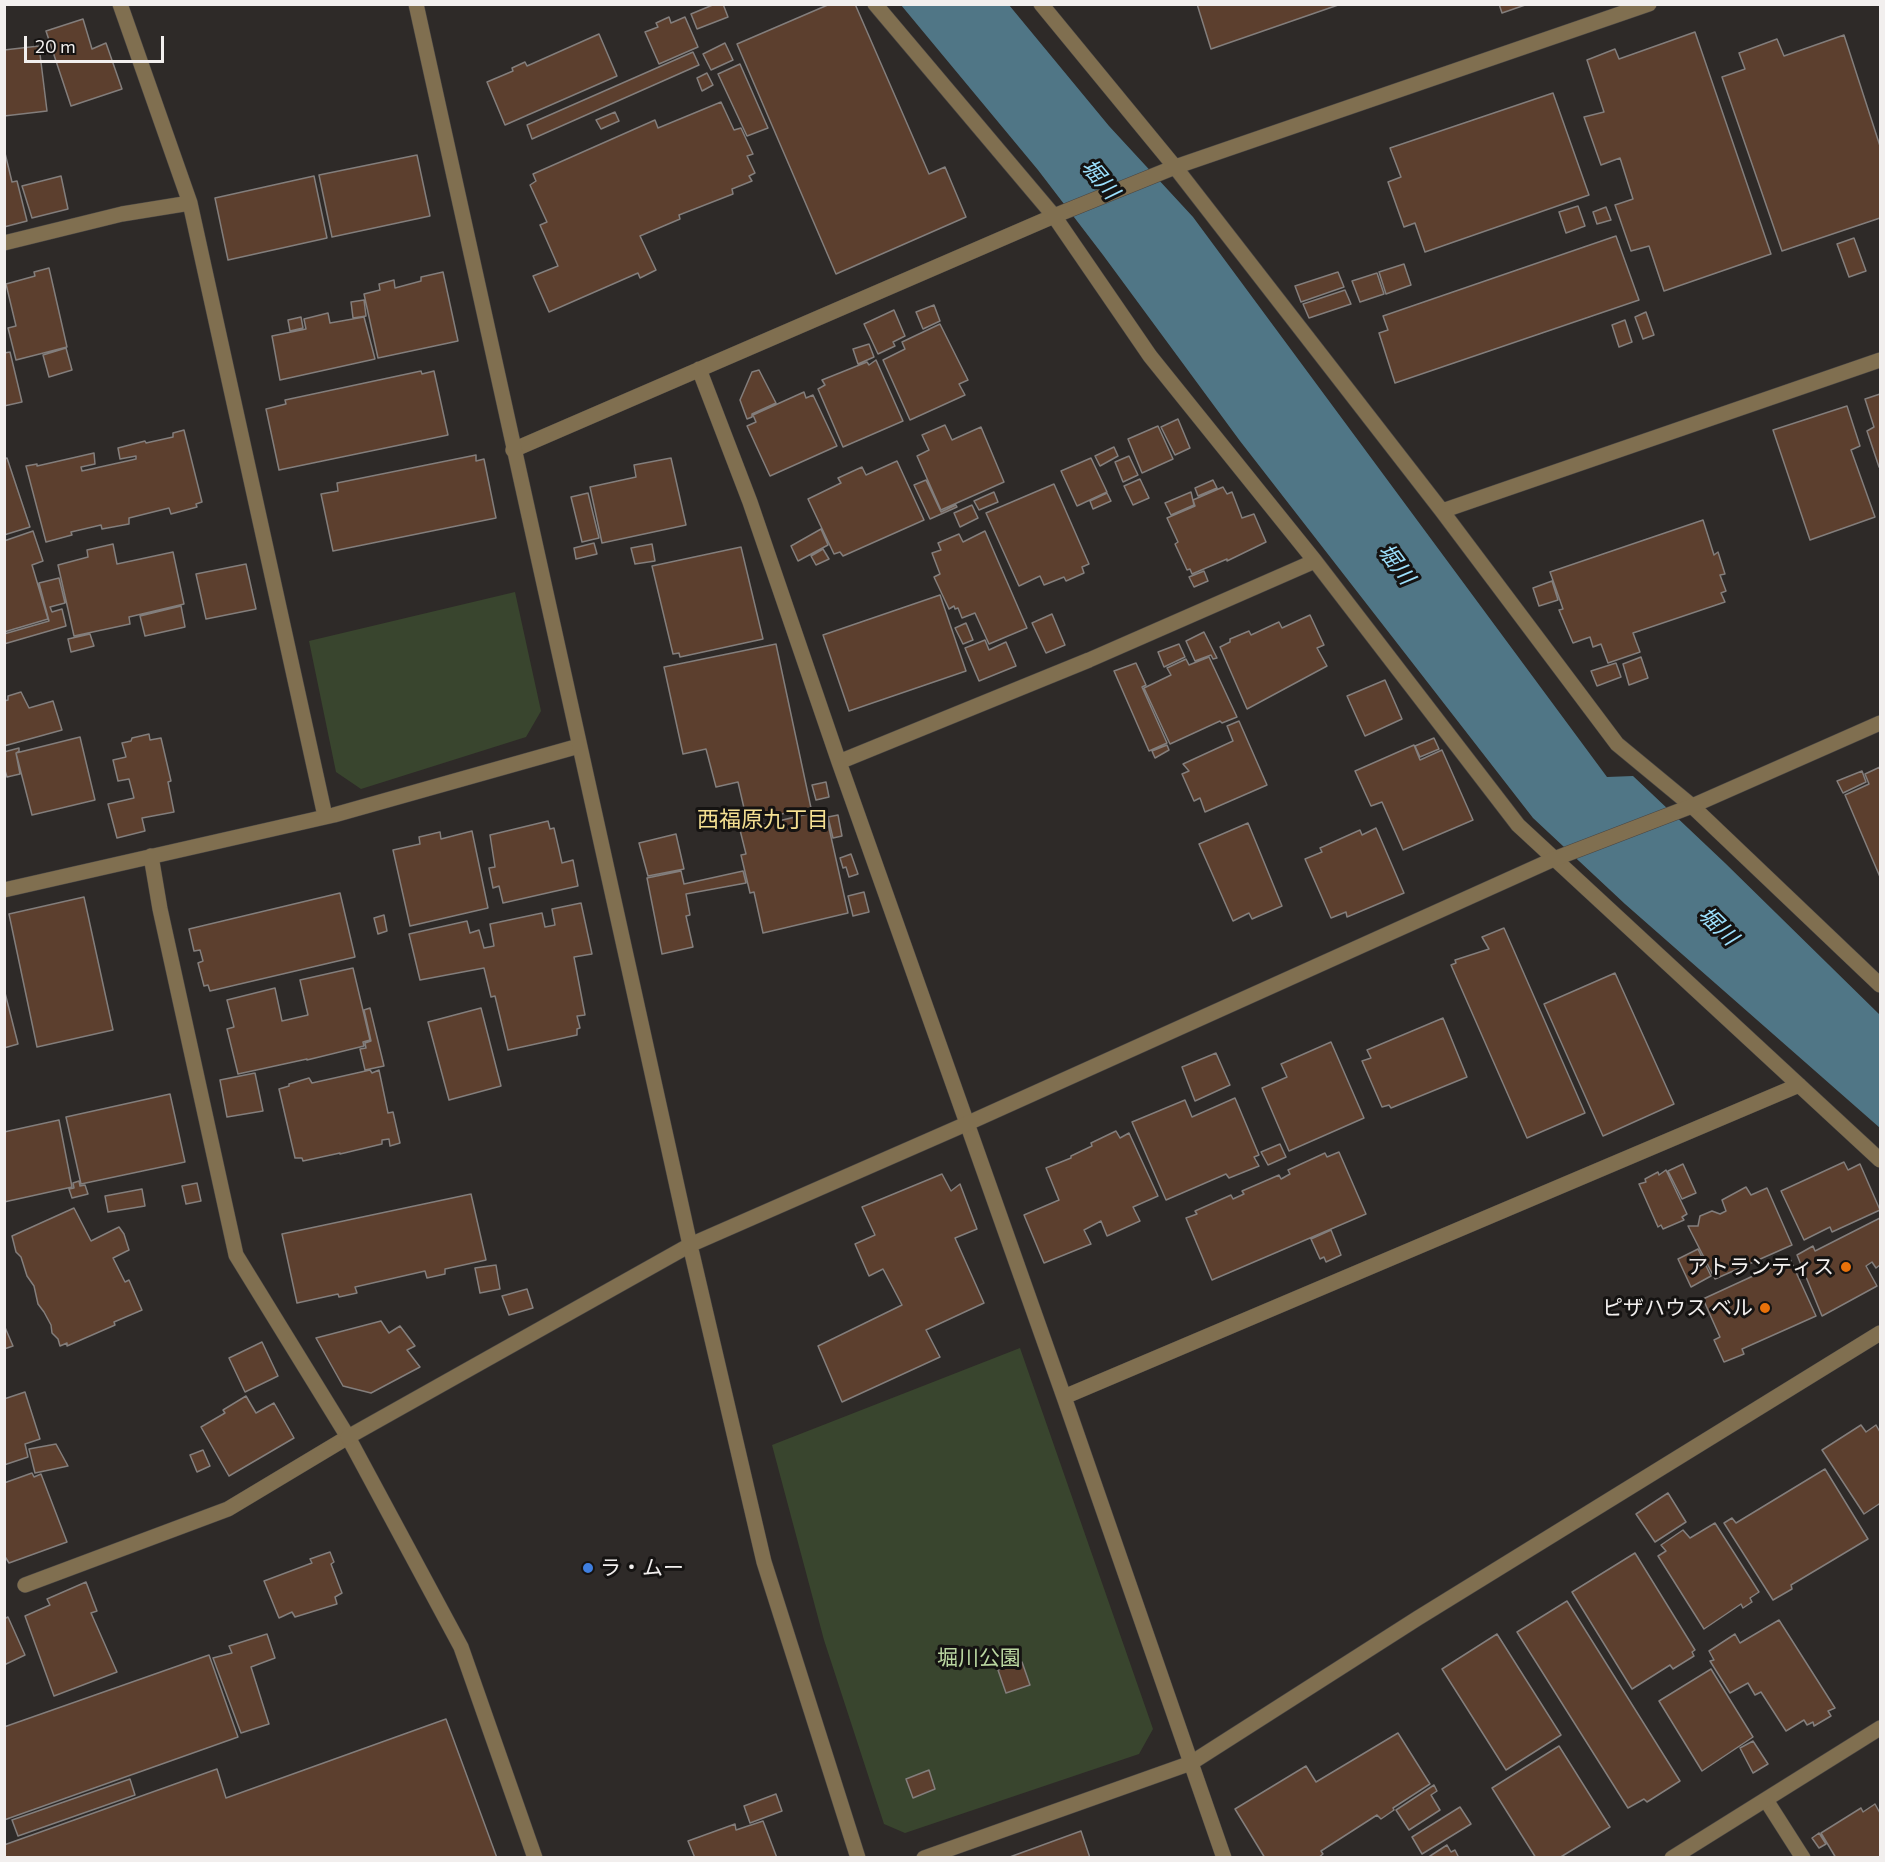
<!DOCTYPE html>
<meta charset="utf-8">
<style>
body{margin:0}
#map{position:relative;width:1885px;height:1862px;overflow:hidden;background:#2e2a28;font-family:Commissioner,sans-serif}
canvas{display:block}
.frame{position:absolute;inset:0;border:6px solid #f2efee;pointer-events:none}
.scale{position:absolute;left:24px;top:36px;width:140px;height:27px;box-sizing:border-box;border:3px solid #f2efee;border-top:0;padding-left:8px;font-size:18px;line-height:21px;white-space:nowrap;color:#f2efee;-webkit-text-stroke:4px #151312;paint-order:stroke}
</style>
<div id="map">
<canvas width="1885" height="1862"></canvas>
<div class="frame"></div>
<div class="scale">20 m</div>
</div>
<script>
const g = document.querySelector('canvas').getContext('2d');
g.lineJoin = 'round';
function fill(path, color) { g.fillStyle = color; g.fill(path, 'evenodd'); }
const poly = rows => new Path2D(rows.map(r => 'M' + r).join(''));
function trace(path, color, width, dash) { g.strokeStyle = color; g.lineWidth = width; g.lineCap = dash ? 'butt' : 'round'; g.setLineDash(dash || []); g.stroke(path); }
function drawText(font, color, halo, rows, align = 'center') {
  g.font = font + ' Commissioner,"Noto Sans JP",sans-serif'; g.lineWidth = 6; g.setLineDash([]); g.textBaseline = 'middle'; g.strokeStyle = halo; g.fillStyle = color; for (const [text, x, y, turn = 0] of rows) {
    g.save(); g.translate(x, y); g.rotate((+turn || 0) * Math.PI / 180); g.textAlign = isNaN(turn) ? turn : align; if (halo) g.strokeText(text, 0, 0); g.fillText(text, 0, 0); g.restore();
  }
}
fill(poly([
 [515,592,541,711,526,737,361,789,336,772,309,641],
 [1020,1348,1153,1729,1139,1754,905,1833,884,1824,824,1640,772,1445]
]), '#39452e');
fill(poly([
 [901,5,1009,5,1109,126,1193,217,1607,777,1633,776,1725,863,1880,1015,1880,1128,1625,904,1533,818,1240,441,1103,255,1038,170]
]), '#507686');
const building = poly([
 [715,4,723,4,728,17,697,29,691,14,715,4],
 [830,4,855,4,929,174,945,167,966,217,836,274,737,44,830,4],
 [1197,4,1341,4,1211,49,1197,4],
 [1499,4,1528,4,1502,13,1499,4],
 [669,17,671,23,685,17,698,47,659,64,645,32,658,27,656,23,669,17],
 [83,19,92,49,106,43,122,89,71,106,46,31,83,19],
 [1695,32,1771,254,1664,291,1649,246,1631,251,1615,205,1633,199,1620,158,1601,165,1584,117,1604,112,1587,60,1615,49,1619,59,1695,32],
 [599,34,617,76,505,125,487,82,513,71,512,68,525,62,527,66,599,34],
 [1844,35,1880,146,1880,218,1782,251,1722,77,1745,69,1739,53,1777,39,1784,56,1844,35],
 [725,43,733,60,711,70,703,54,725,43],
 [39,46,47,111,4,116,4,50,39,46],
 [693,52,699,65,532,139,527,125,693,52],
 [740,64,768,128,747,136,718,74,740,64],
 [707,73,713,85,702,91,697,78,707,73],
 [1553,93,1589,195,1425,252,1415,223,1404,227,1388,182,1401,177,1390,148,1553,93],
 [721,102,734,130,741,128,753,154,747,156,755,173,749,176,752,181,732,189,733,194,679,215,680,219,640,236,656,270,640,278,638,273,549,312,533,276,558,266,540,225,547,222,530,185,536,181,533,174,655,120,658,128,721,102],
 [615,112,619,121,601,129,596,120,615,112],
 [4,149,12,182,17,181,27,221,4,227,4,149],
 [417,155,430,216,332,237,319,175,417,155],
 [61,176,68,209,32,218,22,186,61,176],
 [314,176,327,238,228,260,215,198,314,176],
 [1578,206,1585,226,1566,233,1559,212,1578,206],
 [1606,207,1611,220,1597,224,1593,212,1606,207],
 [1616,236,1639,300,1395,383,1379,333,1388,330,1383,316,1616,236],
 [1854,238,1866,271,1849,277,1837,244,1854,238],
 [1404,264,1411,285,1386,294,1379,272,1404,264],
 [49,268,67,347,16,360,8,328,16,326,6,284,35,276,34,272,49,268],
 [443,272,458,341,378,358,364,294,380,290,379,284,394,280,395,288,421,281,421,277,443,272],
 [1338,272,1344,287,1301,302,1295,286,1338,272],
 [1377,273,1384,294,1360,302,1352,281,1377,273],
 [1345,290,1351,304,1309,318,1303,304,1345,290],
 [364,300,366,316,353,318,351,302,364,300],
 [934,305,940,321,923,329,916,312,934,305],
 [894,310,905,336,893,342,895,346,878,354,864,324,894,310],
 [1646,312,1654,335,1643,339,1635,317,1646,312],
 [328,313,330,323,364,317,375,359,280,380,272,336,306,329,304,319,328,313],
 [301,317,303,328,290,331,288,320,301,317],
 [1625,320,1632,342,1619,347,1612,325,1625,320],
 [940,324,968,380,959,384,965,395,910,420,883,360,905,349,902,342,940,324],
 [869,344,874,357,858,364,853,349,869,344],
 [66,348,72,370,49,377,43,355,66,348],
 [10,352,22,402,4,406,4,353,10,352],
 [876,360,903,421,843,447,818,389,825,385,822,380,867,362,869,365,876,360],
 [759,370,776,403,752,414,752,417,747,419,740,400,752,372,759,370],
 [421,371,422,374,434,371,448,435,279,470,266,409,286,404,285,400,421,371],
 [804,392,806,398,813,395,837,446,770,476,747,426,756,422,753,415,804,392],
 [1880,394,1880,467,1879,467,1867,431,1874,427,1865,399,1880,394],
 [1847,406,1860,446,1851,450,1875,517,1810,540,1773,430,1847,406],
 [1178,419,1190,448,1175,455,1161,427,1178,419],
 [945,425,952,440,981,427,1004,482,941,510,917,456,929,450,922,435,945,425],
 [1158,426,1173,459,1142,473,1128,439,1158,426],
 [184,430,202,502,196,504,197,507,171,514,169,508,129,518,129,524,102,529,101,525,71,532,72,535,46,542,26,466,37,464,37,466,94,453,95,464,81,467,82,471,136,459,136,456,120,459,118,448,145,441,146,443,173,437,173,433,184,430],
 [1114,447,1118,456,1100,466,1095,456,1114,447],
 [476,455,476,461,484,459,496,518,333,551,321,494,338,491,337,483,476,455],
 [1129,456,1138,475,1123,482,1115,462,1129,456],
 [7,458,30,527,4,535,4,459,7,458],
 [671,458,686,525,602,543,590,487,636,477,634,465,671,458],
 [1091,458,1107,492,1077,506,1061,471,1091,458],
 [897,461,924,520,843,556,840,552,834,554,808,499,841,483,838,478,862,467,866,475,897,461],
 [1140,479,1149,498,1133,505,1124,486,1140,479],
 [926,480,941,512,956,505,957,507,930,519,914,485,926,480],
 [1213,480,1217,488,1198,496,1195,488,1213,480],
 [1054,484,1089,564,1082,567,1084,573,1066,581,1064,577,1044,585,1040,576,1019,586,986,513,1054,484],
 [1223,487,1227,494,1232,492,1242,518,1254,514,1266,542,1227,561,1227,559,1192,574,1190,569,1187,570,1175,544,1178,542,1167,518,1195,506,1193,500,1223,487],
 [994,492,998,502,979,510,974,501,994,492],
 [1191,492,1194,505,1171,515,1165,503,1191,492],
 [588,493,599,538,582,542,571,497,588,493],
 [1107,493,1111,501,1093,509,1090,501,1107,493],
 [972,505,978,518,960,527,954,513,972,505],
 [1703,520,1714,555,1718,552,1725,574,1720,575,1726,591,1721,593,1725,602,1633,633,1640,652,1608,663,1601,644,1593,647,1590,637,1573,643,1559,610,1563,609,1550,572,1703,520],
 [821,529,828,545,798,561,791,546,821,529],
 [33,531,43,561,32,565,48,619,4,632,4,541,33,531],
 [985,531,1027,628,989,644,975,613,962,618,958,608,955,609,954,606,949,609,934,577,940,574,932,553,941,550,938,543,959,534,963,542,985,531],
 [594,543,597,554,576,559,574,548,594,543],
 [113,544,117,564,173,552,184,604,129,617,130,624,74,636,58,565,88,557,87,550,113,544],
 [652,544,655,561,635,564,631,548,652,544],
 [741,547,763,639,680,657,679,653,673,654,652,566,741,547],
 [823,549,829,559,816,565,811,556,823,549],
 [246,564,256,609,206,619,196,574,246,564],
 [1204,571,1208,581,1194,587,1189,577,1204,571],
 [59,578,65,603,50,607,52,612,62,609,66,626,4,644,4,634,49,621,39,583,59,578],
 [1552,581,1558,600,1539,606,1533,588,1552,581],
 [940,595,966,671,849,711,823,635,940,595],
 [181,606,185,627,145,636,140,616,181,606],
 [1052,614,1065,645,1046,653,1032,623,1052,614],
 [1310,615,1324,645,1317,648,1327,666,1247,709,1220,647,1230,642,1230,639,1249,631,1251,635,1279,622,1282,628,1310,615],
 [966,623,973,640,963,644,955,628,966,623],
 [1204,632,1217,658,1213,659,1211,655,1195,661,1186,641,1204,632],
 [90,634,94,646,71,652,68,639,90,634],
 [985,640,989,650,1006,642,1016,666,979,681,965,648,985,640],
 [776,644,811,808,747,821,738,782,716,787,706,749,683,754,664,667,776,644],
 [1179,644,1185,657,1164,667,1158,652,1179,644],
 [1209,657,1237,717,1222,723,1220,721,1170,744,1144,688,1171,675,1167,668,1186,659,1189,665,1209,657],
 [1641,657,1648,678,1629,685,1623,664,1641,657],
 [1136,663,1146,685,1142,687,1167,743,1149,751,1114,671,1136,663],
 [1616,663,1621,677,1597,686,1591,671,1616,663],
 [1385,680,1402,719,1365,736,1347,696,1385,680],
 [21,692,29,708,53,701,62,730,4,746,4,701,8,700,8,696,21,692],
 [1239,721,1267,785,1205,812,1200,798,1194,801,1182,774,1189,771,1183,764,1233,741,1227,726,1239,721],
 [149,734,150,740,161,738,171,781,168,782,174,812,142,818,145,831,117,838,108,804,134,798,129,779,118,781,113,760,126,757,122,743,131,741,132,738,149,734],
 [80,737,95,800,32,815,16,753,80,737],
 [1434,738,1439,749,1420,757,1415,746,1434,738],
 [1167,745,1169,750,1155,758,1152,751,1167,745],
 [1414,745,1420,760,1442,750,1473,820,1403,850,1382,802,1371,806,1355,771,1414,745],
 [19,748,19,751,16,753,20,774,7,777,4,767,4,752,19,748],
 [1880,767,1880,877,1845,795,1869,784,1865,774,1880,767],
 [1862,771,1866,782,1843,793,1837,781,1862,771],
 [826,782,829,797,816,800,812,785,826,782],
 [825,810,848,913,763,933,754,892,750,893,741,855,746,854,740,830,825,810],
 [838,815,842,836,833,838,828,817,838,815],
 [548,821,550,829,554,828,562,863,573,860,578,886,503,903,499,886,493,888,489,868,495,867,490,835,548,821],
 [1248,823,1282,906,1252,919,1249,913,1233,921,1199,844,1248,823],
 [1376,828,1404,893,1347,917,1346,912,1331,918,1305,859,1322,852,1320,848,1360,830,1362,835,1376,828],
 [472,831,488,908,410,926,393,850,420,844,419,837,440,832,441,839,472,831],
 [676,834,684,869,648,876,639,843,676,834],
 [851,854,858,874,849,877,846,867,843,868,840,858,851,854],
 [681,871,684,884,743,871,746,883,686,894,690,915,686,916,693,947,662,954,647,878,681,871],
 [864,892,869,912,853,916,848,896,864,892],
 [340,893,355,957,210,991,208,985,204,986,198,963,203,961,200,950,194,951,189,929,340,893],
 [84,897,113,1030,37,1047,9,914,84,897],
 [581,903,592,954,574,957,585,1015,577,1016,580,1028,577,1029,577,1035,508,1050,495,996,491,997,484,968,420,980,409,934,467,921,470,933,479,930,484,948,494,946,490,924,542,913,545,927,555,925,552,909,581,903],
 [384,915,387,931,378,934,374,918,384,915],
 [1504,928,1585,1113,1527,1138,1451,965,1456,963,1455,960,1489,949,1482,937,1504,928],
 [353,968,370,1040,363,1042,364,1046,307,1060,307,1059,238,1074,227,1029,234,1027,227,1000,275,988,282,1021,308,1015,300,980,353,968],
 [1615,973,1674,1104,1603,1136,1544,1004,1615,973],
 [4,989,18,1044,4,1048,4,989],
 [370,1008,384,1066,365,1070,360,1049,366,1048,365,1043,371,1041,364,1010,370,1008],
 [481,1008,501,1086,449,1100,428,1022,481,1008],
 [1443,1018,1467,1077,1391,1108,1389,1105,1382,1107,1362,1061,1371,1058,1367,1050,1443,1018],
 [1331,1042,1364,1118,1289,1151,1262,1088,1287,1077,1281,1064,1331,1042],
 [1216,1053,1230,1085,1195,1101,1182,1067,1216,1053],
 [370,1070,372,1073,379,1070,388,1113,393,1112,400,1143,390,1146,389,1139,382,1140,382,1144,340,1154,340,1153,303,1161,302,1158,295,1158,279,1089,289,1086,289,1084,309,1078,312,1083,370,1070],
 [255,1073,263,1111,227,1117,220,1080,255,1073],
 [170,1094,185,1162,81,1184,66,1117,170,1094],
 [1235,1098,1259,1155,1254,1157,1259,1166,1229,1178,1226,1174,1166,1200,1132,1122,1185,1100,1192,1117,1235,1098],
 [59,1120,72,1187,4,1202,4,1132,59,1120],
 [1116,1131,1120,1138,1129,1133,1158,1196,1133,1207,1140,1221,1107,1236,1101,1221,1084,1230,1091,1244,1044,1263,1024,1215,1059,1200,1046,1168,1071,1158,1071,1156,1092,1146,1091,1143,1116,1131],
 [1280,1144,1286,1157,1268,1165,1261,1152,1280,1144],
 [1339,1152,1366,1214,1212,1280,1186,1218,1197,1214,1195,1211,1231,1195,1233,1199,1244,1194,1242,1191,1279,1175,1281,1179,1290,1174,1288,1170,1325,1153,1327,1157,1339,1152],
 [1844,1162,1848,1170,1860,1164,1880,1210,1832,1232,1830,1227,1804,1240,1781,1191,1844,1162],
 [1683,1164,1696,1193,1682,1199,1668,1171,1683,1164],
 [1666,1170,1687,1214,1682,1217,1684,1220,1663,1229,1661,1225,1658,1227,1639,1184,1646,1182,1645,1179,1658,1172,1659,1175,1666,1170],
 [942,1174,951,1191,960,1184,977,1229,955,1238,984,1303,926,1330,940,1357,842,1402,818,1346,902,1305,883,1269,869,1276,855,1244,875,1235,862,1207,942,1174],
 [79,1181,80,1186,85,1185,88,1194,72,1198,69,1189,74,1188,73,1183,79,1181],
 [197,1183,201,1201,186,1204,182,1186,197,1183],
 [1746,1187,1751,1195,1767,1188,1792,1245,1715,1279,1688,1226,1698,1226,1700,1216,1712,1211,1720,1214,1726,1211,1722,1200,1746,1187],
 [142,1189,145,1206,108,1212,105,1196,142,1189],
 [471,1194,486,1260,445,1269,445,1274,427,1278,425,1271,355,1287,357,1293,339,1297,338,1294,297,1303,282,1234,471,1194],
 [74,1208,91,1241,119,1227,124,1234,129,1250,113,1258,125,1282,129,1280,142,1310,114,1322,115,1325,67,1346,67,1343,60,1346,58,1339,52,1333,51,1325,44,1312,38,1304,34,1286,27,1276,21,1257,16,1252,12,1236,74,1208],
 [1880,1218,1880,1265,1876,1268,1872,1262,1866,1266,1877,1286,1822,1316,1797,1255,1813,1246,1815,1251,1880,1218],
 [1331,1230,1341,1255,1326,1262,1324,1257,1320,1259,1311,1239,1331,1230],
 [1698,1249,1711,1276,1691,1287,1678,1259,1698,1249],
 [1790,1259,1816,1316,1742,1349,1744,1354,1724,1362,1714,1340,1720,1337,1703,1299,1790,1259],
 [496,1265,500,1289,480,1293,475,1268,496,1265],
 [527,1289,533,1308,509,1315,502,1296,527,1289],
 [381,1321,389,1333,400,1326,415,1346,407,1350,420,1367,371,1393,343,1386,316,1338,381,1321],
 [4,1325,13,1346,4,1349,4,1325],
 [262,1342,278,1376,245,1392,229,1358,262,1342],
 [25,1392,40,1439,25,1444,28,1457,4,1465,4,1399,25,1392],
 [246,1396,256,1413,274,1403,294,1438,229,1476,201,1427,225,1413,223,1410,246,1396],
 [1861,1425,1866,1432,1876,1425,1880,1432,1880,1506,1879,1504,1864,1514,1822,1450,1861,1425],
 [56,1444,68,1466,35,1473,29,1449,56,1444],
 [203,1450,210,1466,197,1472,190,1455,203,1450],
 [1825,1469,1868,1539,1791,1585,1792,1589,1773,1600,1724,1523,1732,1518,1736,1523,1825,1469],
 [32,1473,34,1477,41,1474,67,1542,9,1563,4,1555,4,1483,32,1473],
 [1668,1493,1686,1522,1655,1542,1636,1514,1668,1493],
 [1715,1523,1759,1592,1750,1598,1752,1602,1743,1608,1741,1604,1704,1629,1658,1556,1666,1551,1661,1545,1683,1530,1690,1538,1715,1523],
 [330,1552,334,1562,331,1564,342,1593,335,1597,337,1604,295,1617,292,1612,279,1618,264,1581,312,1563,310,1559,330,1552],
 [1635,1553,1695,1650,1692,1652,1694,1656,1673,1669,1670,1665,1632,1689,1572,1592,1635,1553],
 [86,1582,97,1611,91,1613,117,1672,54,1696,25,1616,50,1605,47,1599,86,1582],
 [1567,1601,1680,1781,1647,1802,1644,1799,1628,1808,1517,1632,1567,1601],
 [8,1617,25,1655,4,1665,4,1619,8,1617],
 [1779,1620,1835,1708,1828,1711,1831,1716,1814,1726,1813,1722,1807,1725,1804,1720,1786,1731,1761,1692,1755,1695,1748,1683,1730,1693,1710,1661,1714,1660,1709,1651,1735,1634,1740,1643,1779,1620],
 [267,1634,275,1658,251,1667,269,1724,241,1733,213,1658,232,1653,229,1646,267,1634],
 [1497,1634,1561,1735,1506,1770,1442,1669,1497,1634],
 [209,1655,238,1737,4,1820,4,1727,209,1655],
 [1022,1662,1030,1685,1006,1693,998,1670,1022,1662],
 [1711,1669,1753,1737,1702,1771,1659,1701,1711,1669],
 [446,1719,497,1858,4,1858,4,1845,217,1769,226,1798,446,1719],
 [1398,1733,1430,1784,1393,1808,1394,1810,1381,1819,1377,1815,1321,1851,1323,1854,1318,1858,1265,1858,1235,1809,1306,1766,1316,1782,1398,1733],
 [1753,1741,1768,1764,1753,1773,1740,1748,1753,1741],
 [1559,1746,1610,1827,1559,1858,1536,1858,1492,1788,1559,1746],
 [929,1770,935,1789,913,1798,906,1779,929,1770],
 [130,1779,135,1795,18,1836,12,1820,130,1779],
 [1434,1785,1437,1791,1431,1795,1440,1810,1409,1830,1396,1810,1434,1785],
 [776,1794,782,1811,750,1823,744,1806,776,1794],
 [1875,1804,1880,1813,1880,1858,1836,1858,1821,1833,1861,1808,1863,1812,1875,1804],
 [1460,1807,1471,1824,1422,1854,1412,1837,1460,1807],
 [763,1821,777,1858,695,1858,688,1841,735,1824,736,1830,763,1821],
 [1081,1831,1090,1858,1007,1858,1081,1831],
 [1819,1833,1826,1844,1819,1848,1812,1838,1819,1833],
 [1447,1845,1451,1852,1455,1850,1459,1858,1427,1858,1447,1845]
]);
fill(building, '#5c3f2e');
trace(building, '#837e7c', 1.5);
const service = poly([
 [25,1585,228,1509,348,1437],
 [1766,1800,1803,1858]
]);
const minor = poly([
 [120,4,190,203,325,816],
 [875,4,1054,216,1150,356,1315,561,1518,825,1880,1160],
 [1041,4,1175,167,1442,511,1617,744,1692,806,1880,985],
 [4,243,122,214,190,203],
 [699,369,750,502,839,762,1064,1397,1224,1858],
 [513,450,1054,216,1175,167,1649,4],
 [1442,511,1880,360],
 [839,762,1089,660,1315,561],
 [151,856,160,909,236,1255,348,1437,461,1647,535,1858],
 [4,890,334,815,579,746],
 [1064,1397,1799,1085],
 [924,1858,1191,1763,1418,1618,1880,1333],
 [1672,1858,1880,1728]
]);
const tertiary = poly([
 [416,4,690,1245,764,1562,858,1858],
 [348,1437,690,1245,966,1124,1554,859,1692,806,1880,723]
]);
trace(service, '#494644', 16);
trace(minor, '#494644', 16);
trace(tertiary, '#494644', 16);
trace(service, '#806f50', 15);
trace(minor, '#806f50', 15);
trace(tertiary, '#806f50', 15);
for (const [x, y, r, color] of [
 [1846,1267,6,"#e8710a"],
 [1765,1308,6,"#e8710a"],
 [588,1568,6,"#3f7fe0"]
]) { const dot = new Path2D(); dot.arc(x, y, r, 0, 2 * Math.PI); g.fillStyle = color; g.fill(dot); trace(dot, '#151312', 2); }
drawText('21px', '#f2efee', '#151312', [
 ["アトランティス",1834,1267],
 ["ピザハウス ベル",1753,1308],
 ["ラ・ムー",600,1568,"left"]
], 'right');
drawText('21px', '#bad6a0', '#151312', [
 ["堀川公園",979,1658]
]);
drawText('italic 22px', '#9ce0fd', '#151312', [
 ["堀川",1100,179,50],
 ["堀川",1396,564,53],
 ["堀川",1718,926,44]
]);
drawText('22px', '#f5e092', '#151312', [
 ["西福原九丁目",763,820]
]);
</script>
